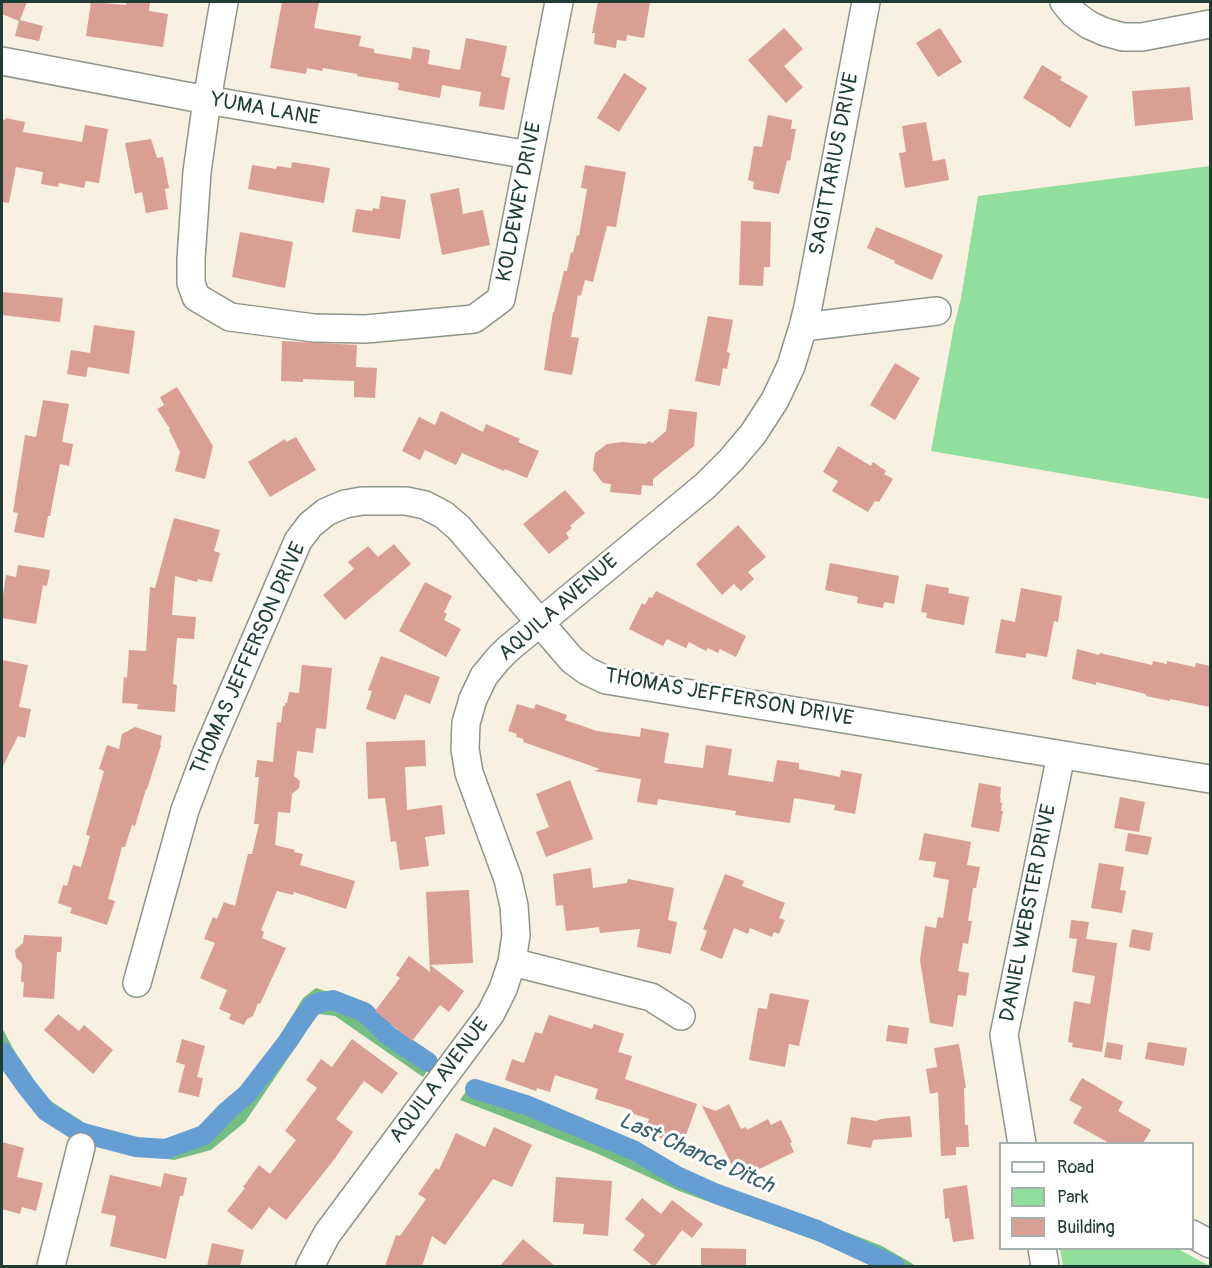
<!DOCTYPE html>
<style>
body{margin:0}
#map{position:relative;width:1212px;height:1268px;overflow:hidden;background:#f8f0e1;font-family:Pangolin,sans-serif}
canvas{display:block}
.frame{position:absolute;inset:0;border:3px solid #1f3d34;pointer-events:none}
.legend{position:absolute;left:999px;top:1142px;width:195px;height:108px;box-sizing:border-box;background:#fff;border:2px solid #a5b1ae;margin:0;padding:8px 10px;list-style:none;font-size:18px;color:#1f3d34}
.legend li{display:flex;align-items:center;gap:12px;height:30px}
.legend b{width:30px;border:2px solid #a5b1ae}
</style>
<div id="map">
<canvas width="1212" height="1268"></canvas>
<div class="frame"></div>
<ul class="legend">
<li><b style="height:8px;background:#fff"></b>Road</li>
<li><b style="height:16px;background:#91df9d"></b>Park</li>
<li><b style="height:16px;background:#d99e94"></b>Building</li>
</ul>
</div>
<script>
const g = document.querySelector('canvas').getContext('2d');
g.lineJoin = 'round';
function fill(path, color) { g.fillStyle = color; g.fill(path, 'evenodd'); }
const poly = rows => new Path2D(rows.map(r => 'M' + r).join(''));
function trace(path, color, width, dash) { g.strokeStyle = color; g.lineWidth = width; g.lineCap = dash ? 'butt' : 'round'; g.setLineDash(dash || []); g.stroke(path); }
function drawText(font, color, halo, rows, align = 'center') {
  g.font = font + ' Pangolin,sans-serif'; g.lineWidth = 6; g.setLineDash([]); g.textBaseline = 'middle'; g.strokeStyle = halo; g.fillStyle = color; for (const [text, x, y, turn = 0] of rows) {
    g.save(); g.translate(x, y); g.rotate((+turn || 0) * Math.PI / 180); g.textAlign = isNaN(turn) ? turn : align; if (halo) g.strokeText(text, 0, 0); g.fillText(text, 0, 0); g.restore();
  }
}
fill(poly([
 [1210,166,1210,499,931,451,954,326,961,298,978,196],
 [1060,1249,1178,1249,1210,1266,1063,1266]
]), '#91df9d');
fill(poly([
 [316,988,358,1002,435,1060,423,1077,335,1016,318,1014,245,1122,211,1150,174,1160,118,1152,72,1136,31,1104,2,1067,2,1028,14,1050,46,1098,91,1127,127,1140,164,1144,203,1132,232,1105,261,1067,303,998],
 [472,1083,561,1115,640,1148,697,1178,756,1202,831,1226,882,1246,913,1264,914,1266,882,1266,839,1249,679,1191,596,1153,460,1100]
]), '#74be84');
trace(poly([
 [2,1052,26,1086,46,1111,79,1132,136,1147,166,1149,204,1135,227,1111,247,1094,288,1041,301,1021,312,1006,321,1002,333,1000,364,1012,389,1036,428,1062],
 [475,1089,526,1105,583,1129,635,1151,677,1176,717,1194,817,1230,895,1266]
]), '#659ed3', 20);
fill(poly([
 [2,2,27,2,20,20,43,26,39,41,15,36,19,21,2,14],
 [91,2,126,5,126,2,150,2,149,11,168,14,163,47,86,36],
 [282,2,319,2,314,28,361,36,359,46,374,49,374,53,411,59,413,47,430,50,428,64,460,70,466,38,507,46,501,76,510,78,504,110,479,106,481,92,442,85,440,98,398,90,399,83,357,76,357,74,323,68,322,71,307,68,306,74,270,68],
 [598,2,650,2,644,38,627,35,626,41,617,40,616,48,594,44,595,33,592,33],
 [784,28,803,49,784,66,803,87,786,103,748,60],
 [940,28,962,62,938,77,916,43],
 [1042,65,1062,77,1060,80,1088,96,1070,128,1056,119,1056,118,1023,98],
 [624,73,647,88,619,132,597,118],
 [1190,87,1193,120,1135,126,1132,91],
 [768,115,792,120,791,129,796,129,790,161,787,160,779,194,753,189,754,182,748,180,754,146,762,147],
 [6,118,25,122,23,132,82,142,85,125,108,129,99,183,86,181,84,188,59,183,58,187,41,184,43,172,16,167,9,203,2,202,2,119,5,120],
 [926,122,933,161,945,159,949,180,905,188,899,153,906,152,902,126],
 [151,139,157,158,163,157,169,188,165,189,168,209,146,213,142,192,135,194,125,143],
 [292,162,330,168,324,203,248,189,252,165,276,169,277,166,291,168],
 [585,165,626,172,616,227,607,226,593,282,585,280,581,296,578,295,571,337,579,338,572,375,544,370,553,312,554,312,564,271,567,271,571,252,573,253,577,235,579,236,587,189,581,188],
 [459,188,463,214,483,210,490,245,442,255,430,194],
 [381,196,406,200,400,239,352,232,356,209,372,211,373,208,379,209],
 [741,221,771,222,770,267,764,267,763,286,739,285],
 [876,227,943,255,932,280,894,263,895,261,867,248],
 [240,232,293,242,285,288,232,277],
 [2,292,63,298,60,322,2,315],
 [708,316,733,320,727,352,730,353,727,369,723,368,720,386,695,381],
 [94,325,135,331,129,374,88,367,86,377,67,374,71,350,90,353],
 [282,341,357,345,356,367,377,368,375,398,354,397,354,381,303,379,303,382,281,381],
 [895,363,920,378,895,420,870,405],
 [177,387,213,446,205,479,175,471,180,452,169,430,170,429,157,409,164,405,160,397],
 [43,400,69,404,62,442,73,444,69,466,60,464,50,516,48,516,44,538,14,532,18,513,13,512,25,435,36,437],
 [669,409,697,412,694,446,653,479,653,486,642,485,641,495,610,492,611,484,603,483,593,470,595,453,607,444,623,442,646,444,649,441,652,443,666,431],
 [441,411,483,432,486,424,520,439,518,442,539,451,527,478,505,469,504,471,462,453,456,465,425,450,420,460,402,451,419,417,435,425],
 [296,437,316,470,270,497,248,462,285,439,286,442],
 [838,446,871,466,873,462,886,471,884,474,893,479,879,502,875,501,868,512,832,491,838,481,823,472],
 [565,490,585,513,570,526,572,528,566,533,569,538,549,554,523,524],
 [174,518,220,530,214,551,220,553,212,582,198,579,197,582,175,576,172,615,196,617,194,639,177,638,173,684,177,685,175,712,137,709,138,704,122,703,124,677,127,678,129,650,146,651,150,587,155,588],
 [738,525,766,557,748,572,754,579,741,591,734,584,722,595,696,564],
 [394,544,411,564,345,620,323,595,354,569,348,562,368,546,378,557],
 [830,563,899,576,894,604,884,602,883,608,857,603,858,597,825,590],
 [18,565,50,570,47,586,43,585,36,624,2,618,2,602,6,575,16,577],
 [425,582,452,596,444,612,447,614,444,620,461,629,446,657,399,631],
 [926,584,949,588,948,593,969,597,964,625,926,618,927,613,921,612],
 [1021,588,1062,596,1058,622,1054,621,1047,657,1026,653,1026,658,995,653,1001,619,1015,622],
 [656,591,746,636,736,657,720,649,718,653,708,648,706,651,689,642,686,648,667,639,663,646,629,629,642,603,645,605,649,597,652,598],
 [1077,649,1099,655,1100,653,1152,665,1153,661,1167,664,1167,661,1195,667,1196,663,1210,666,1210,707,1170,699,1170,701,1146,696,1146,694,1096,682,1096,685,1072,679],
 [381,656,440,677,430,704,405,694,395,720,366,709,372,691,368,690],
 [2,660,28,665,19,707,31,709,25,738,18,736,2,768],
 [302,665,332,668,326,729,316,728,313,753,297,751,294,776,300,781,299,788,292,794,290,813,278,812,275,845,295,850,294,852,303,854,300,865,355,881,346,909,294,892,293,895,277,891,261,930,264,932,262,938,286,948,260,1004,258,1003,253,1016,247,1019,244,1025,229,1019,231,1014,219,1009,227,990,200,978,215,943,204,939,213,917,217,919,224,902,235,906,248,854,252,854,259,824,254,824,259,777,255,777,257,760,273,762,277,722,281,723,283,706,285,706,285,703,287,703,289,692,299,693],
 [517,704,534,709,536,704,567,715,565,720,597,731,640,737,641,728,669,733,664,763,703,768,706,745,732,749,728,775,773,782,777,760,799,763,799,769,840,777,841,770,862,774,855,814,834,810,835,805,794,798,790,823,735,815,736,811,658,799,657,805,637,802,641,779,594,771,600,769,523,742,524,739,516,737,517,734,508,731],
 [135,727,162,736,160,745,161,745,147,789,146,789,135,826,132,825,125,847,122,847,108,899,115,901,107,925,70,913,72,908,58,903,63,885,67,886,73,865,81,867,90,836,86,835,104,771,99,769,107,745,119,749,122,734],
 [425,740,426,766,405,767,407,810,442,805,445,834,425,837,429,866,400,870,396,841,391,842,385,798,368,799,366,742],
 [570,780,593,839,546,857,536,832,549,827,536,794],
 [979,783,1001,787,1000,798,1001,798,1000,802,1002,803,1001,811,1003,811,999,832,971,827],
 [1120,797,1145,802,1139,832,1114,828],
 [924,833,971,842,967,865,980,867,976,888,973,888,968,921,972,921,968,944,963,943,958,971,969,973,966,996,958,995,953,1027,930,1023,920,960,925,926,936,928,938,917,943,918,949,880,933,877,936,862,919,860],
 [1128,833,1152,837,1148,855,1125,851],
 [1099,863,1124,867,1120,890,1126,891,1122,913,1091,908],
 [591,868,593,888,627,883,628,879,674,888,668,920,677,922,671,954,637,947,640,929,600,933,599,927,566,931,563,905,556,906,553,874],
 [725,874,744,881,742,886,785,903,779,918,785,920,779,934,774,932,772,937,750,928,748,934,734,928,722,959,700,950,707,931,703,929],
 [469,890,473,963,430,965,464,991,449,1012,440,1005,412,1041,375,1011,400,978,396,975,409,956,430,972,426,892],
 [1071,920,1089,922,1086,939,1117,943,1102,1052,1072,1047,1073,1043,1068,1042,1074,1001,1090,1004,1095,976,1072,972,1077,939,1069,938],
 [1132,929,1153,933,1150,951,1129,947],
 [24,935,62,937,61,952,57,952,54,999,23,997,24,982,21,982,22,964,16,957,15,950,23,943],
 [770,993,809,1000,799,1046,789,1044,785,1067,749,1060,758,1008,767,1009],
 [58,1014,79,1031,84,1025,113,1050,93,1074,44,1030],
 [549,1015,592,1029,594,1024,624,1034,618,1052,632,1056,625,1079,697,1104,684,1141,673,1137,666,1141,660,1138,657,1131,646,1128,649,1119,631,1113,632,1110,595,1099,598,1089,555,1075,550,1092,537,1088,536,1091,505,1080,512,1059,524,1063,535,1032,542,1034],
 [888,1025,909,1028,907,1044,886,1041],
 [182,1039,205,1046,197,1077,203,1078,199,1097,178,1092,185,1065,176,1062],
 [352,1039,398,1073,382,1094,364,1081,336,1119,353,1132,333,1161,286,1220,269,1207,252,1230,227,1211,245,1188,243,1187,259,1165,270,1174,296,1140,285,1131,317,1088,306,1080,321,1059,332,1067],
 [1107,1042,1123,1045,1121,1060,1104,1057],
 [1148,1042,1187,1048,1184,1066,1145,1059],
 [959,1044,966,1088,964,1088,965,1125,968,1125,969,1147,956,1147,956,1155,941,1156,938,1092,930,1094,926,1069,937,1067,934,1048],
 [1082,1078,1123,1102,1118,1111,1151,1130,1143,1143,1109,1143,1073,1123,1082,1107,1069,1100],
 [729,1104,741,1129,746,1127,747,1130,768,1119,771,1125,781,1120,792,1142,790,1143,794,1152,739,1179,702,1106,716,1111],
 [910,1116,912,1137,873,1140,871,1148,847,1144,851,1117,876,1121,881,1119],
 [494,1127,532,1145,512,1187,493,1179,445,1245,432,1236,422,1266,385,1266,396,1235,400,1236,426,1199,418,1194,436,1168,439,1170,456,1133,485,1147],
 [2,1142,24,1148,17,1177,43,1183,36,1211,22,1207,20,1214,2,1209],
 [164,1173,187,1178,183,1196,180,1196,166,1259,110,1246,116,1216,101,1213,110,1175,161,1187],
 [556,1177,612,1181,608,1236,583,1234,584,1224,553,1222],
 [967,1185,974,1239,953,1242,949,1218,945,1219,943,1189],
 [642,1198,661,1214,672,1200,703,1224,692,1238,682,1230,655,1266,653,1266,633,1250,645,1235,625,1219],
 [523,1239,555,1266,500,1266],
 [212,1243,244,1250,240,1266,207,1266],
 [701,1248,746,1249,746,1266,701,1266]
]), '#d99e94');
const minor = poly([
 [224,2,207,100,197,172,191,259,191,283,196,297,230,317,314,328,366,329,474,319,501,299,559,2],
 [1064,2,1074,14,1089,25,1105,32,1123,37,1142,37,1210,24],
 [2,61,207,100,529,155],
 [803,327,937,311],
 [512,962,651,997,681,1016],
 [137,983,185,810,206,754,298,541,310,525,326,512,345,504,362,501,406,501,425,505,444,515,459,528,572,660,587,671,606,680,1210,779],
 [1022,1144,1004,1035,1061,755],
 [1192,1234,1210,1244],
 [1042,1248,1045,1266],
 [51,1266,81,1147],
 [310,1266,327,1234,491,1013,503,989,512,962,516,935,514,906,508,879,469,773,465,749,466,723,473,699,484,676,498,659,508,649,705,486,731,460,753,434,775,400,791,366,803,327,808,307,866,2]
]);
trace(minor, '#8c968a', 30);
trace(minor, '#fff', 27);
drawText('21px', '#1f3d34', '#fff', [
 ["YUMA LANE",265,110,10],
 ["SAGITTARIUS DRIVE",835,164,-79],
 ["KOLDEWEY DRIVE",520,202,-79],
 ["AQUILA AVENUE",559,608,-41],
 ["THOMAS JEFFERSON DRIVE",249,659,-66],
 ["THOMAS JEFFERSON DRIVE",729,698,10],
 ["DANIEL WEBSTER DRIVE",1029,913,-79],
 ["AQUILA AVENUE",440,1081,-53]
]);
drawText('italic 22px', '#385f6c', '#fff', [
 ["Last Chance Ditch",696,1154,24]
]);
</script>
